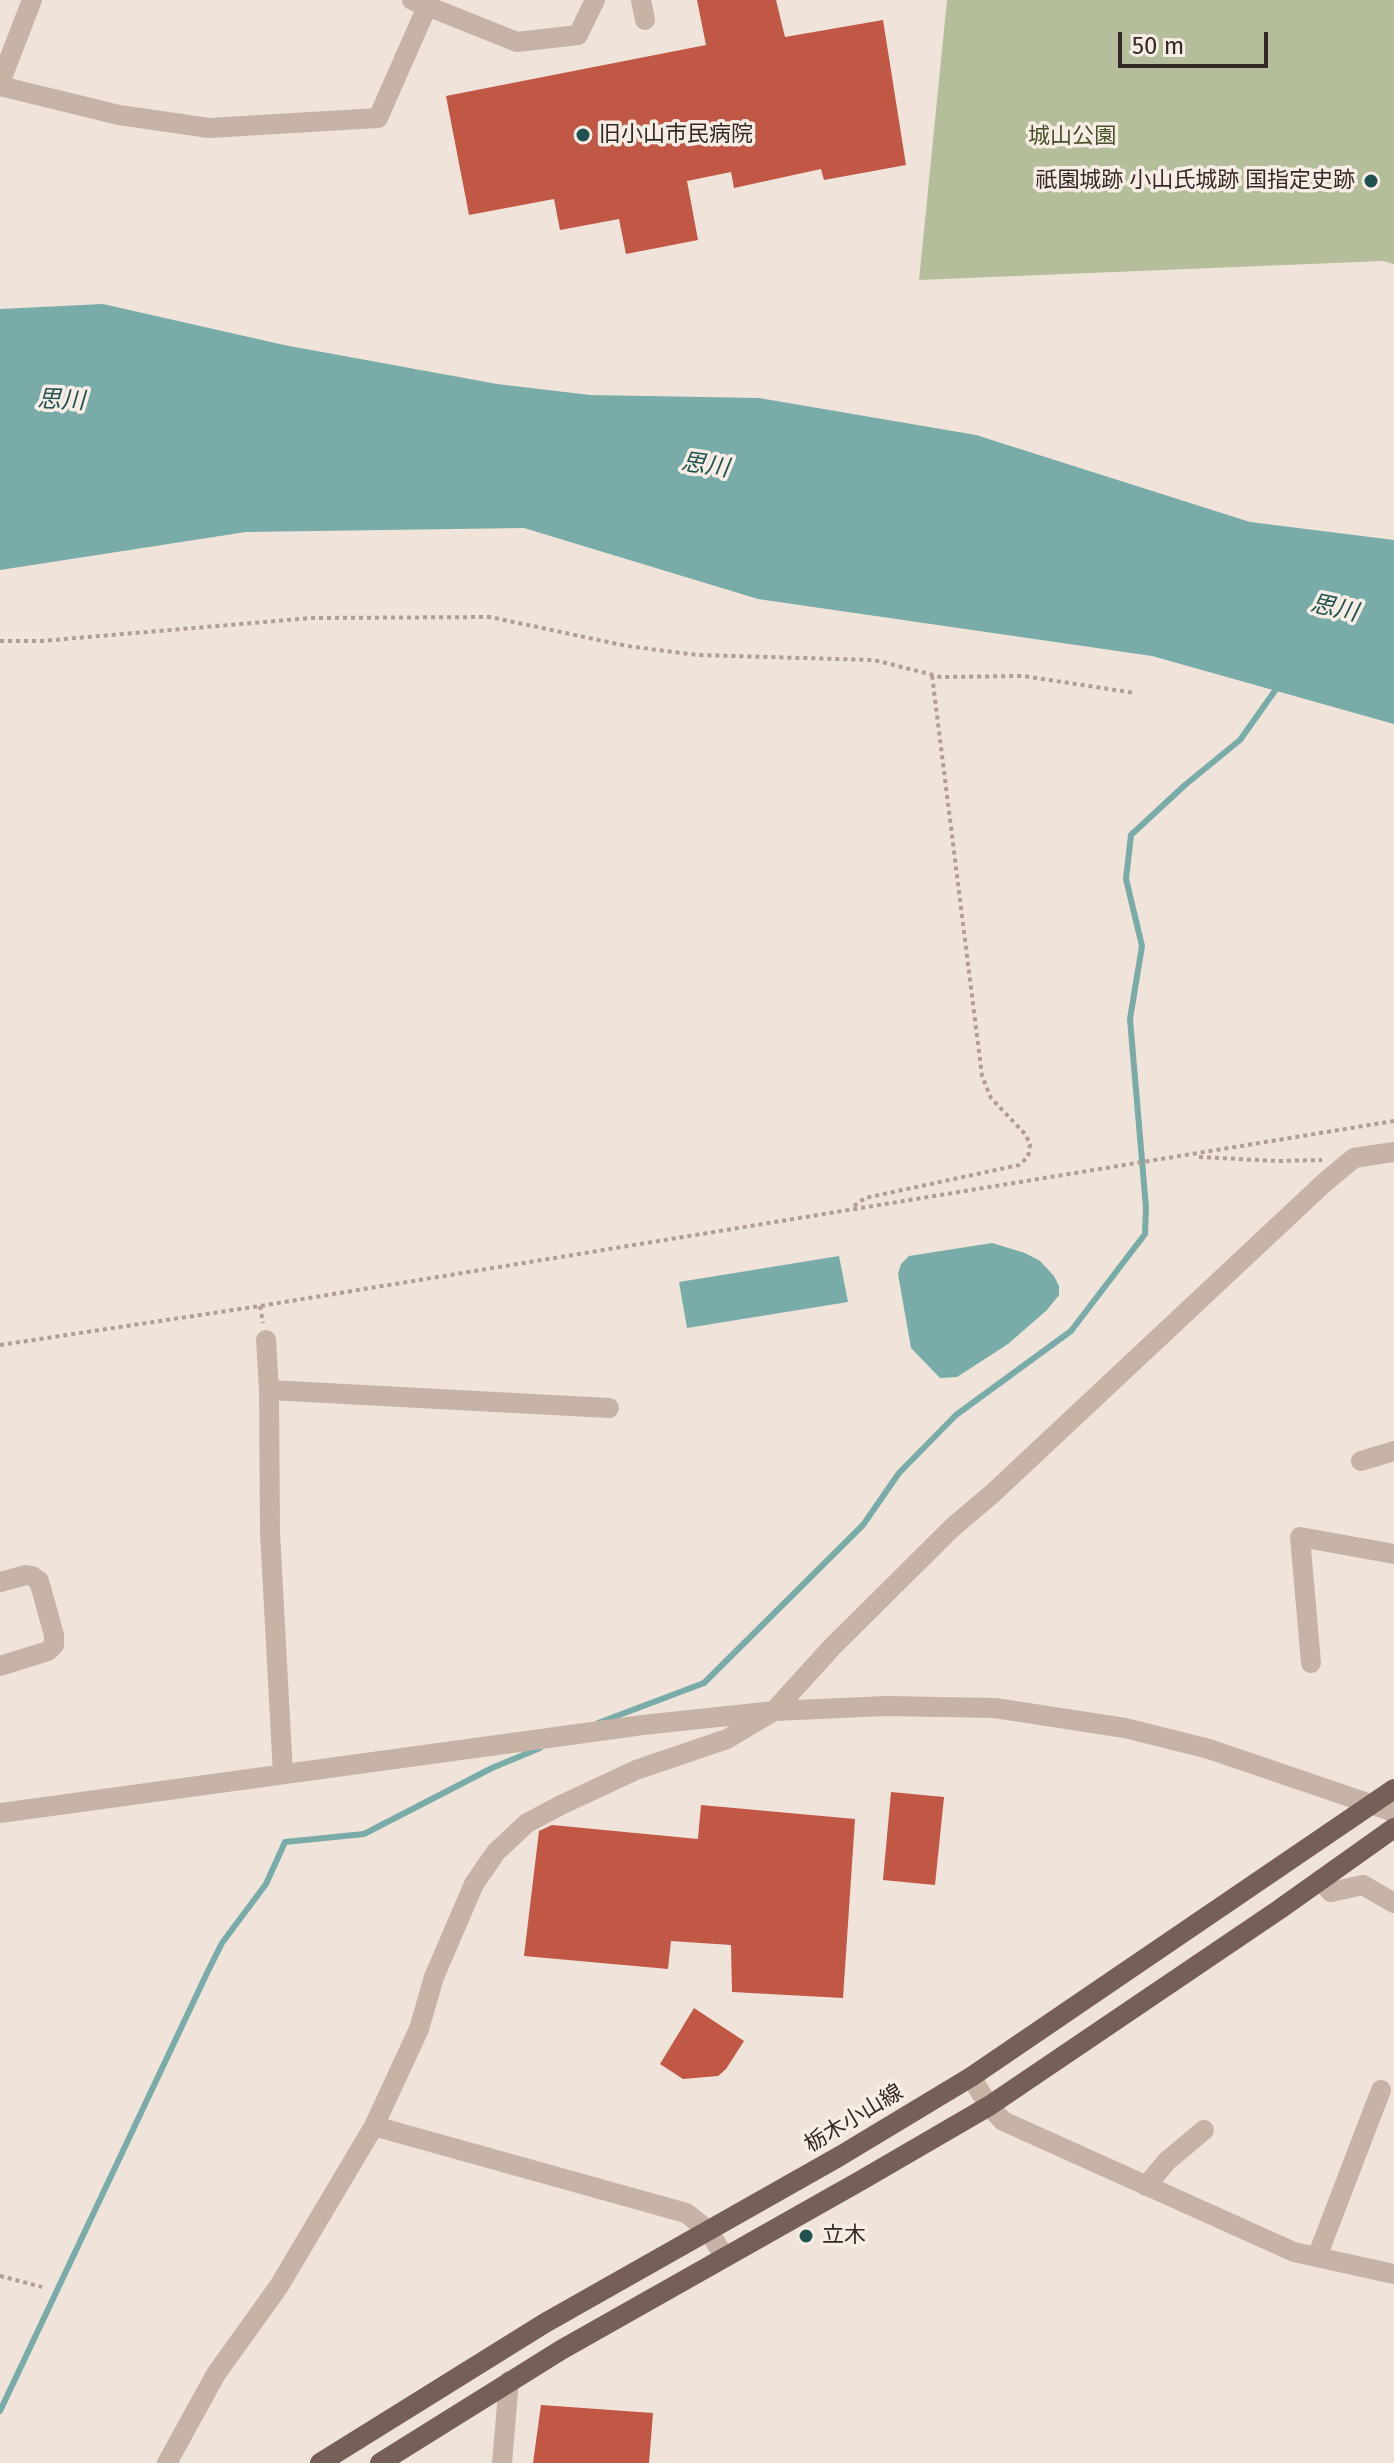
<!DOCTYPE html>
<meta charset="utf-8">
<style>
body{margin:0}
#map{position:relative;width:1394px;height:2463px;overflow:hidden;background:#f0e3d9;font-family:"Fira Sans",sans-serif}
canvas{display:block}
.scale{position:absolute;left:1118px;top:32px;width:150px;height:36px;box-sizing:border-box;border:4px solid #332926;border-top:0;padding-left:10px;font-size:24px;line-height:28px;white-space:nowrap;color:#332926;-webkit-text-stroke:6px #f8ede5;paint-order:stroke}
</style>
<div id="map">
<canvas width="1394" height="2463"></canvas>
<div class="scale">50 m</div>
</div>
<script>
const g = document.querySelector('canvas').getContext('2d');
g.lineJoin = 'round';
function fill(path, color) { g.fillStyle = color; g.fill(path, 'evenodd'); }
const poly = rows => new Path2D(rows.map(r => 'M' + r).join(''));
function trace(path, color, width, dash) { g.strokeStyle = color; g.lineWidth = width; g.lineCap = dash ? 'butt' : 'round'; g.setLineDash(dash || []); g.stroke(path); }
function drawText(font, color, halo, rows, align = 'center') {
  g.font = font + ' "Fira Sans","Noto Sans JP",sans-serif'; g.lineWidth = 7; g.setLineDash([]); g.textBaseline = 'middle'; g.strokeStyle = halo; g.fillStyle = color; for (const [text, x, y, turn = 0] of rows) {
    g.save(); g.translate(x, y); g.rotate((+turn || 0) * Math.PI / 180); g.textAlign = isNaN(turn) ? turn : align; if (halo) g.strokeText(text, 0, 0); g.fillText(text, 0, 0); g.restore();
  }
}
fill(poly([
 [947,0,1394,0,1394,264,1383,261,919,280]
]), '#b5be9a');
fill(poly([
 [103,304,284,345,497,384,590,395,759,398,976,435,1250,522,1394,540,1394,724,1152,656,758,599,524,528,246,532,0,570,0,309],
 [992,1243,1025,1253,1040,1261,1054,1276,1059,1286,1059,1295,1047,1310,1008,1344,957,1377,940,1378,911,1348,898,1274,901,1264,909,1256],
 [839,1256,848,1302,687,1328,679,1282]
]), '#79aca9');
trace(poly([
 [598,1723,704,1683,863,1525,899,1473,956,1415,1071,1331,1145,1234,1146,1208,1130,1019,1142,946,1126,879,1131,835,1185,785,1240,740,1279,685],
 [0,2411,208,1971,222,1943,266,1884,285,1842,364,1834,492,1768,540,1748]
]), '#79aca9', 6);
fill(poly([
 [697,0,776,0,785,37,883,20,906,165,824,180,821,169,734,188,731,172,687,181,698,240,626,254,619,219,560,230,554,199,469,215,446,96,706,45],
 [891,1792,944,1797,935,1885,883,1880],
 [701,1805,855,1819,843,1998,732,1992,731,1945,671,1941,668,1969,524,1956,539,1831,552,1825,698,1839],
 [694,2008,744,2041,726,2069,718,2076,683,2079,660,2064],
 [541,2405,653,2413,649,2463,533,2463]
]), '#c15846');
trace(poly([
 [0,641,41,641,311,618,490,617,627,646,698,655,874,660,941,677,1023,676,1135,693],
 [1199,1157,1278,1161,1322,1160],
 [854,1206,865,1198,1019,1165,1028,1157,1030,1145,1026,1135,991,1098,982,1076,932,675],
 [260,1306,263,1323],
 [0,1345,260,1306,1394,1121],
 [0,2276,42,2287]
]), '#b39c90', 4, [4, 4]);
trace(poly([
 [412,0,517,42,578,35,595,0],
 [641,0,645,20],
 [0,83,32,0],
 [0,86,119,115,209,128,378,118,430,0],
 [266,1340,269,1390,270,1533,283,1774],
 [269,1390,609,1408],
 [1361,1461,1394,1451],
 [0,1582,26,1575,32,1576,39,1581,54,1635,54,1645,48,1651,0,1666],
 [1311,1663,1300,1537,1394,1554],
 [0,1813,643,1725,774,1711,886,1706,995,1708,1125,1728,1209,1749,1394,1812],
 [1320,1880,1331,1892,1363,1885,1394,1903],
 [971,2077,989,2106,1003,2121,1294,2252,1394,2274],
 [374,2126,686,2213,708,2230,724,2256],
 [1146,2186,1167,2161,1204,2130],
 [1317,2257,1381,2090],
 [167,2463,216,2374,279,2286,374,2126,419,2029,434,1977,474,1884,496,1852,527,1823,561,1805,636,1770,727,1739,774,1711,832,1647,953,1527,992,1494,1324,1183,1354,1158,1394,1152],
 [502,2463,509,2381]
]), '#c7b2a6', 20);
trace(poly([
 [320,2463,545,2323,840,2156,971,2077,1394,1789],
 [380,2463,561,2350,860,2181,989,2106,1280,1909,1394,1828]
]), '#755f58', 20);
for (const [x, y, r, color] of [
 [583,135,8,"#1e5351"],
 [1371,181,8,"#1e5351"],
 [806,2236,8,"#1e5351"]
]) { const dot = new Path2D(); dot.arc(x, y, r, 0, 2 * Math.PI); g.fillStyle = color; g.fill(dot); trace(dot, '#f8ede5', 3); }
drawText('22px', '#332926', '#f8ede5', [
 ["旧小山市民病院",599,135],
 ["祇園城跡 小山氏城跡 国指定史跡",1355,181,"right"],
 ["立木",822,2236]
], 'left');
drawText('22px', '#47512b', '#f8ede5', [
 ["城山公園",1072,137]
]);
drawText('22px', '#332926', '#f8ede5', [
 ["栃木小山線",854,2119,-31]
]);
drawText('italic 24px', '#1e5351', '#f8ede5', [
 ["思川",61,401,2],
 ["思川",705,466,8],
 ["思川",1334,609,12]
]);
</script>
